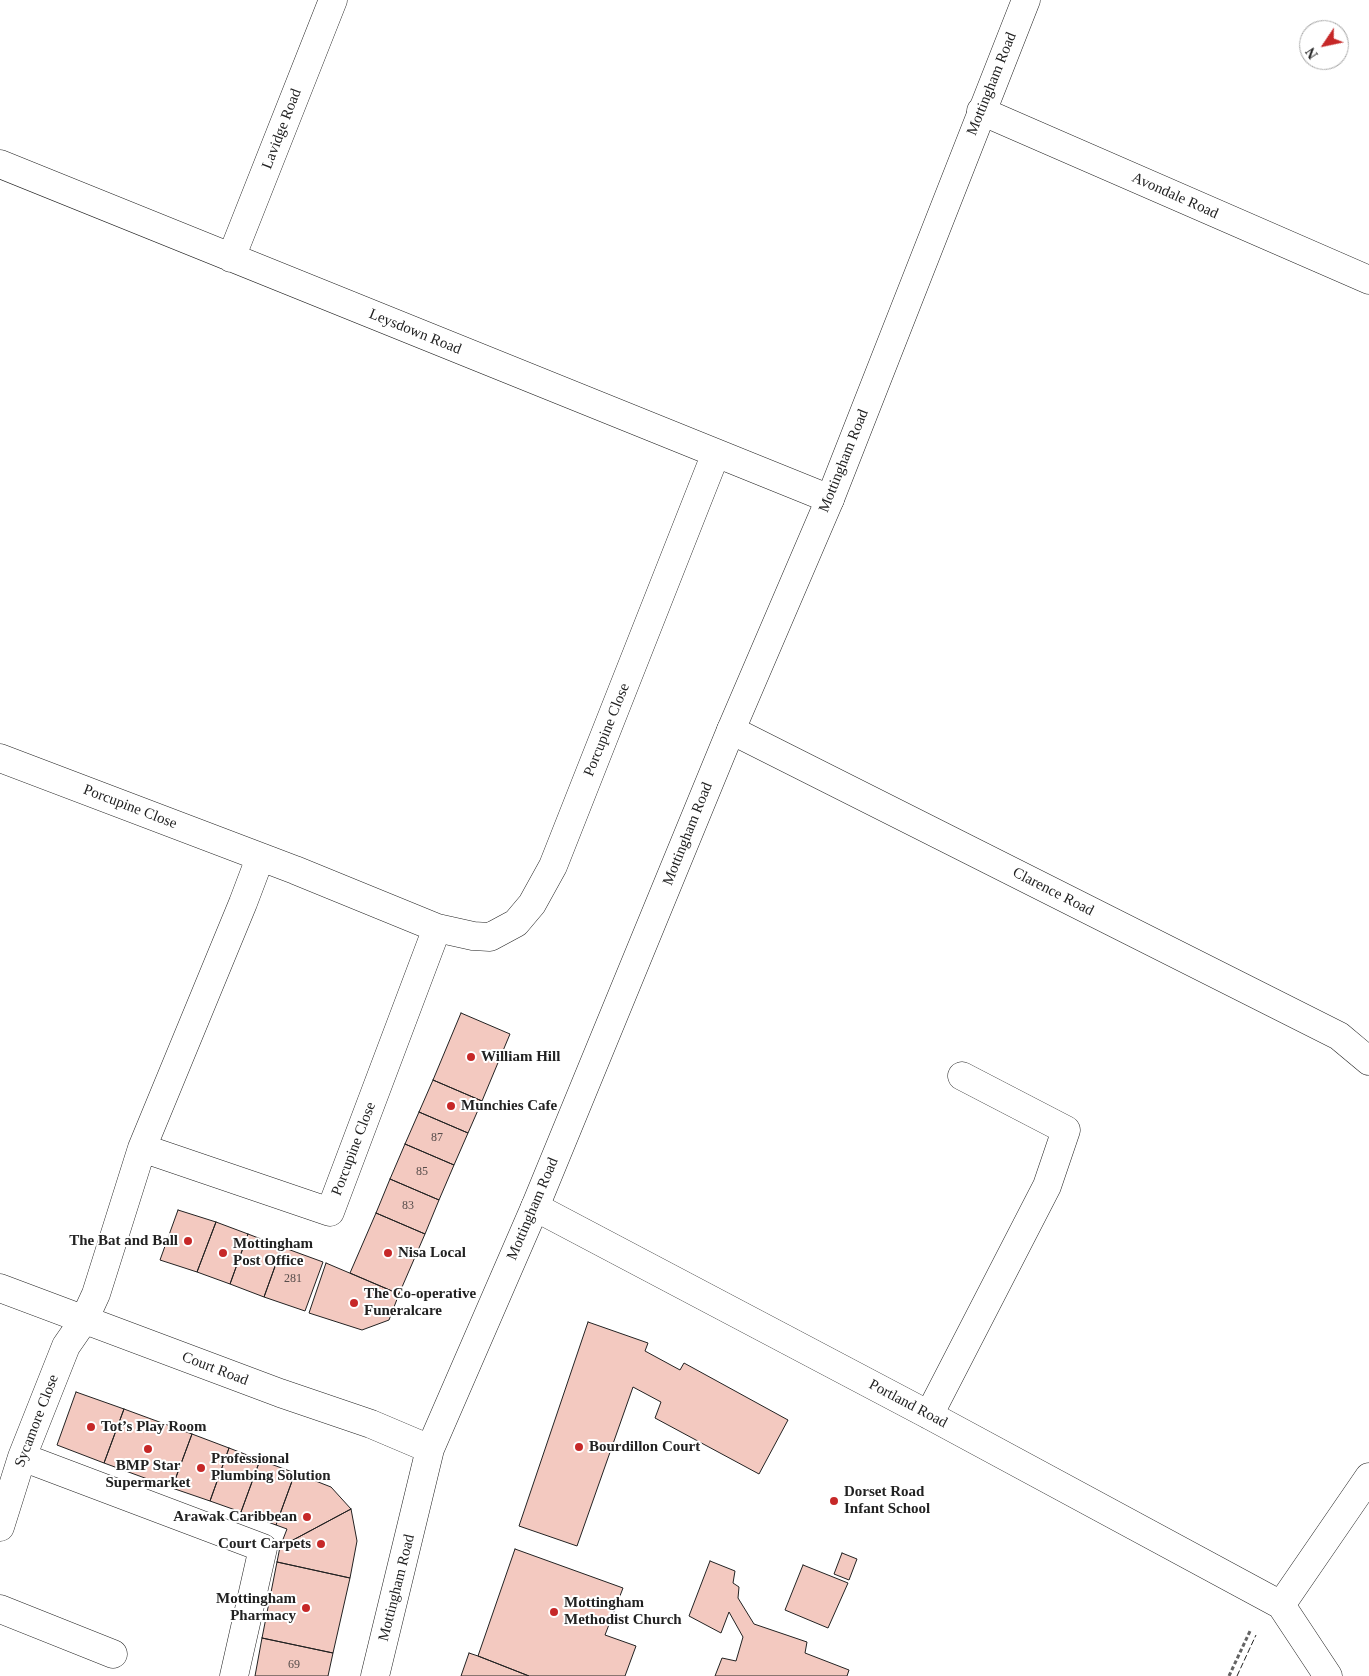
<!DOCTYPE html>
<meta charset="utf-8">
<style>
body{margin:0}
#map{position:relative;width:1369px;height:1676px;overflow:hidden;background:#fff;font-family:"Times New Roman",serif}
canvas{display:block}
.north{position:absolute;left:1299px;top:20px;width:50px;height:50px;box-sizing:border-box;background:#fff;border:1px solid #a7a7a7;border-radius:50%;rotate:236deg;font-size:14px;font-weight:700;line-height:20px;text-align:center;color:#222}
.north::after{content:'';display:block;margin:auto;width:18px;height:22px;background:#c62828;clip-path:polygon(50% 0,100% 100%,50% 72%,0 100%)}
</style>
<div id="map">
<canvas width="1369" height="1676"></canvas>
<div class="north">N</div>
</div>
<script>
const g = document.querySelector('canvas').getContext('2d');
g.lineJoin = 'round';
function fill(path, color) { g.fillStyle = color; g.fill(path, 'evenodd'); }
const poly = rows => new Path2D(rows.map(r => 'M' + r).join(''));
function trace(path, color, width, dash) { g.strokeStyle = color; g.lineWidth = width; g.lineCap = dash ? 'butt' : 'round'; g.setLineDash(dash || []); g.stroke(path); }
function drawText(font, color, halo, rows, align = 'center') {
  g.font = font + ' "Times New Roman",serif'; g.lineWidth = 4; g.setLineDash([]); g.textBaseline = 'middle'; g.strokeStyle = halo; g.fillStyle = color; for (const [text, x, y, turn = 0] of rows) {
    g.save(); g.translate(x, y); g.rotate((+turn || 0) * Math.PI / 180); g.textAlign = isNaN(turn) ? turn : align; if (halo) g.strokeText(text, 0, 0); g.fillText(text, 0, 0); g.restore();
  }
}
const building = poly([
 [461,1013,510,1034,482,1101,433,1080,461,1013],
 [433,1080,482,1101,468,1133,419,1112,433,1080],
 [419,1112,468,1133,454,1165,405,1144,419,1112],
 [405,1144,454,1165,439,1200,390,1179,405,1144],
 [390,1179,439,1200,425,1234,376,1213,390,1179],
 [178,1210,216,1222,197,1272,160,1260,178,1210],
 [376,1213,425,1234,399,1294,350,1273,376,1213],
 [216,1222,248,1234,230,1284,197,1272,216,1222],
 [248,1234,282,1247,264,1297,230,1284,248,1234],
 [282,1247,323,1262,305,1311,264,1297,282,1247],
 [326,1263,399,1294,389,1320,362,1330,309,1313,326,1263],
 [588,1322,648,1343,645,1351,680,1370,684,1363,788,1420,759,1474,655,1418,661,1402,633,1387,577,1546,519,1526,588,1322],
 [76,1392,124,1409,104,1463,57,1445,76,1392],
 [124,1409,192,1434,172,1488,104,1463,124,1409],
 [192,1434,229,1448,210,1501,172,1488,192,1434],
 [229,1448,260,1460,241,1512,210,1501,229,1448],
 [260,1460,295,1473,276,1525,241,1512,260,1460],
 [295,1473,331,1487,351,1509,280,1547,287,1529,276,1525,295,1473],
 [351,1509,357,1541,350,1578,277,1562,280,1547,351,1509],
 [515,1549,623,1588,605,1635,636,1646,625,1676,529,1676,478,1656,515,1549],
 [842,1553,857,1559,849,1580,834,1574,842,1553],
 [710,1561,735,1571,733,1583,739,1587,738,1598,754,1624,807,1642,805,1653,849,1670,847,1676,715,1676,722,1658,736,1661,743,1637,729,1612,721,1633,689,1616,710,1561],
 [277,1562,350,1578,333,1653,262,1638,277,1562],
 [803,1565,848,1583,828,1628,785,1610,803,1565],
 [262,1638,333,1653,328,1676,255,1676,262,1638],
 [469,1653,478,1656,529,1676,461,1676,469,1653]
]);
fill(building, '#f3c9c0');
trace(building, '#222', 1);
const minor = poly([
 [981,111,1369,280],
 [0,164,830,499],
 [231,258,333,0],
 [731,730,1339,1036,1369,1061],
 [0,758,295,870,437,928,473,936,490,937,516,923,532,904,553,866,716,453],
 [142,1148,330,1212,437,928],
 [535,1207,929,1415,1281,1605,1328,1676],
 [929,1415,1047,1186,1066,1130,962,1076],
 [22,1457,263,1548,234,1676],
 [0,1527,22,1457,66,1346,84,1320,96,1294,142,1148,243,903,260,858],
 [1281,1605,1369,1477],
 [0,1609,113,1654]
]);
const major = poly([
 [0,1288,280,1393,371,1424,430,1449],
 [375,1676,430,1449,535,1207,731,730,830,499,1026,0]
]);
trace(minor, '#222', 29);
trace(major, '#222', 29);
trace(poly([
 [1229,1676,1251,1629]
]), '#646464', 3, [4, 2.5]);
trace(minor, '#fff', 28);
trace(major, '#fff', 28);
trace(poly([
 [1237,1676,1256,1635]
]), '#222', 1, [6, 2.5]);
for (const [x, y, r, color] of [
 [471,1057,5,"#c62828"],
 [451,1106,5,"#c62828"],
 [188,1241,5,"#c62828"],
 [223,1253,5,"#c62828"],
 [388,1253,5,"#c62828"],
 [354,1303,5,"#c62828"],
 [91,1427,5,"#c62828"],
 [579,1447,5,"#c62828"],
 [148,1449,5,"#c62828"],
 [201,1468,5,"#c62828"],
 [834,1501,5,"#c62828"],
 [307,1517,5,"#c62828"],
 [321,1544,5,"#c62828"],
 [306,1608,5,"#c62828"],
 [554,1612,5,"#c62828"]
]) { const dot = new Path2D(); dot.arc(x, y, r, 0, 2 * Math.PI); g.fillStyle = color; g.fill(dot); trace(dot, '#fff', 2); }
drawText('12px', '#564c4a', null, [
 ["87",437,1138],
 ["85",422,1172],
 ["83",408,1206],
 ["281",293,1279],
 ["69",294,1665]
]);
drawText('15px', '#222', '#fff', [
 ["Mottingham Road",992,84,-68],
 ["Lavidge Road",282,129,-69],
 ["Avondale Road",1175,196,24],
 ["Leysdown Road",415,332,22],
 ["Mottingham Road",844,461,-68],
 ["Porcupine Close",607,730,-68],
 ["Porcupine Close",130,807,21],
 ["Mottingham Road",688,834,-68],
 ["Clarence Road",1053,892,27],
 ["Porcupine Close",354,1149,-69],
 ["Mottingham Road",533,1209,-67],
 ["Court Road",215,1369,21],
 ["Portland Road",908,1404,28],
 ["Sycamore Close",37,1421,-69],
 ["Mottingham Road",397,1588,-76]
]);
drawText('bold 15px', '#222', '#fff', [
 ["William Hill",481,1057],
 ["Munchies Cafe",461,1106],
 ["The Bat and Ball",178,1241,"right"],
 ["Mottingham",233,1244],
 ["Post Office",233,1261],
 ["Nisa Local",398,1253],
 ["The Co-operative",364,1294],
 ["Funeralcare",364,1311],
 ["Tot’s Play Room",101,1427],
 ["Bourdillon Court",589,1447],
 ["Professional",211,1459],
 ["Plumbing Solution",211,1476],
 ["BMP Star",148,1466,"center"],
 ["Supermarket",148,1483,"center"],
 ["Dorset Road",844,1492],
 ["Infant School",844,1509],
 ["Arawak Caribbean",297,1517,"right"],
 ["Court Carpets",311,1544,"right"],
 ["Mottingham",296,1599,"right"],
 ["Pharmacy",296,1616,"right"],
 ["Mottingham",564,1603],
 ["Methodist Church",564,1620]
], 'left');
</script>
